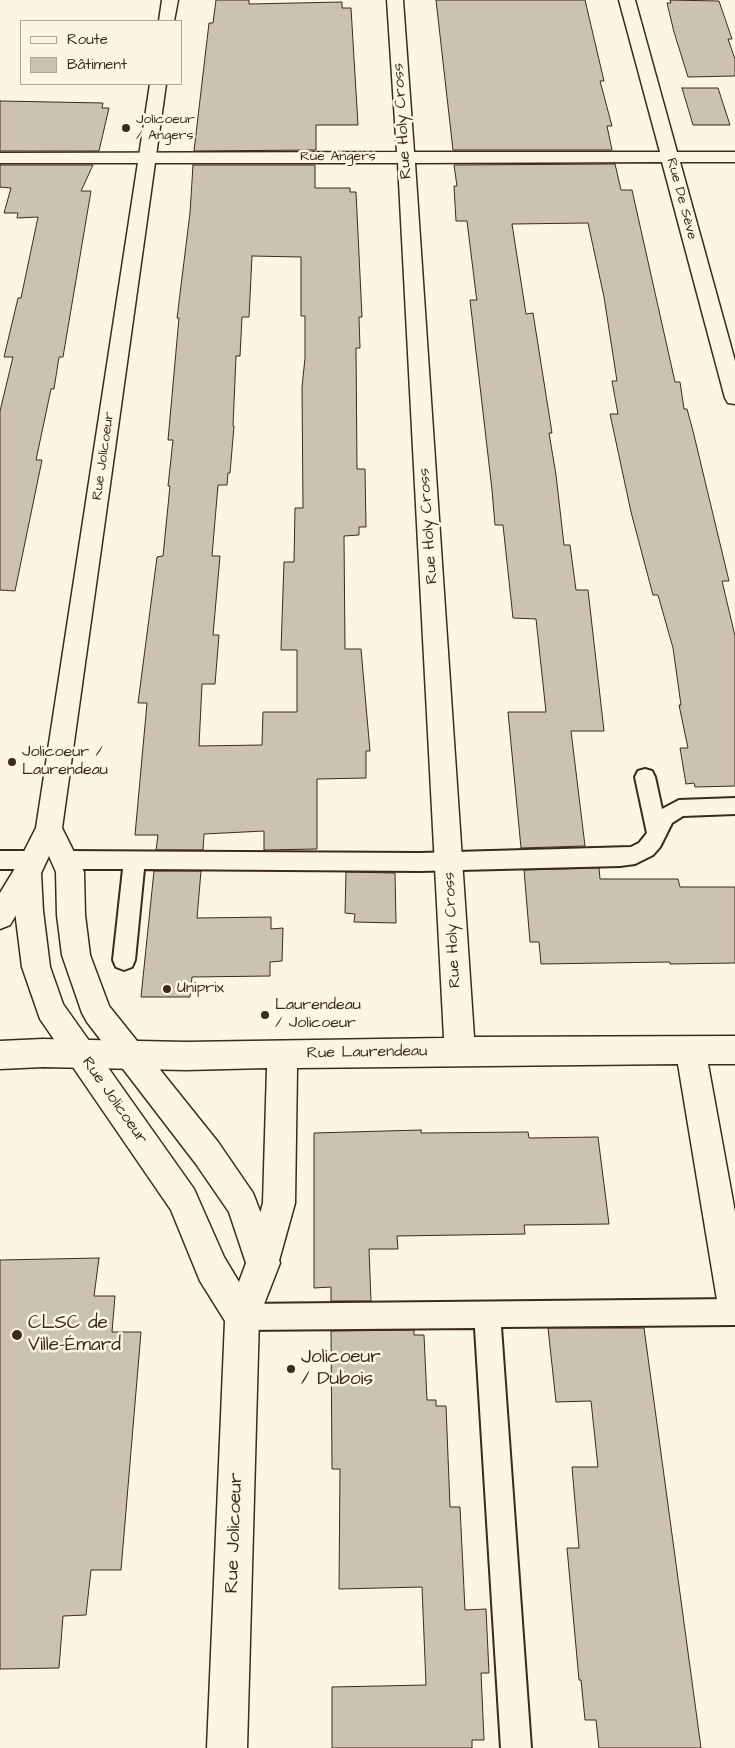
<!DOCTYPE html>
<meta charset="utf-8">
<style>
body{margin:0}
#map{position:relative;width:735px;height:1748px;overflow:hidden;background:#fcf5e5;font-family:"Architects Daughter",sans-serif}
canvas{display:block}
.legend{position:absolute;left:20px;top:20px;width:162px;height:65px;box-sizing:border-box;background:#fcf5e5;border:1px solid #afa495;margin:0;padding:6px 9px;list-style:none;font-size:15px;color:#3b2a1e}
.legend li{display:flex;align-items:center;gap:10px;height:25px}
.legend b{width:25px;border:1px solid #afa495}
</style>
<div id="map">
<canvas width="735" height="1748"></canvas>
<ul class="legend">
<li><b style="height:6px;background:#fcf5e5"></b>Route</li>
<li><b style="height:14px;background:#ccc2b3"></b>Bâtiment</li>
</ul>
</div>
<script>
const g = document.querySelector('canvas').getContext('2d');
g.lineJoin = 'round';
function fill(path, color) { g.fillStyle = color; g.fill(path, 'evenodd'); }
const poly = rows => new Path2D(rows.map(r => 'M' + r).join(''));
function trace(path, color, width, dash) { g.strokeStyle = color; g.lineWidth = width; g.lineCap = dash ? 'butt' : 'round'; g.setLineDash(dash || []); g.stroke(path); }
function drawText(font, color, halo, rows, align = 'center') {
  g.font = font + ' "Architects Daughter",sans-serif'; g.lineWidth = 5; g.setLineDash([]); g.textBaseline = 'middle'; g.strokeStyle = halo; g.fillStyle = color; for (const [text, x, y, turn = 0] of rows) {
    g.save(); g.translate(x, y); g.rotate((+turn || 0) * Math.PI / 180); g.textAlign = isNaN(turn) ? turn : align; if (halo) g.strokeText(text, 0, 0); g.fillText(text, 0, 0); g.restore();
  }
}
const building = poly([
 [216,0,249,0,249,4,342,2,342,8,351,8,358,125,316,125,316,150,194,151,209,23,213,23,216,0],
 [436,0,585,0,604,81,600,81,612,126,607,126,612,150,453,150,436,0],
 [670,0,719,1,732,39,728,39,735,59,735,76,688,77,674,32,667,3,671,3,670,0],
 [682,88,718,88,730,125,693,125,682,88],
 [0,101,103,103,102,108,109,108,99,151,0,151,0,101],
 [615,164,621,190,632,190,675,382,680,382,684,409,687,409,693,431,729,581,722,581,735,636,735,786,695,787,694,783,686,784,680,748,688,748,679,705,681,705,673,648,658,595,653,595,631,512,610,414,618,414,612,381,617,381,604,297,588,223,512,224,526,314,533,313,552,433,549,433,556,475,564,545,570,545,576,590,588,590,604,731,571,731,585,846,521,848,508,712,546,712,536,619,513,618,503,525,495,525,492,490,470,300,477,300,476,294,467,221,456,221,454,186,457,186,454,165,615,164],
 [0,165,93,165,81,191,91,191,63,357,59,357,54,389,51,389,36,460,42,460,15,591,0,590,0,411,13,357,4,357,18,298,21,298,38,217,17,218,18,213,4,213,11,188,0,187,0,165],
 [193,165,315,165,315,188,350,188,350,192,356,192,362,317,359,317,360,348,356,348,357,469,365,469,366,527,359,527,359,535,344,536,345,649,361,649,370,751,366,751,366,778,317,779,317,849,264,850,264,831,204,834,203,850,156,850,158,835,135,835,147,703,138,703,157,557,163,556,170,486,168,486,173,440,168,440,179,318,177,318,190,213,193,165],
 [252,256,301,257,301,316,305,316,305,358,302,387,303,508,295,508,294,562,284,562,281,650,297,650,297,712,263,712,262,745,199,746,202,684,215,684,219,635,213,635,220,556,212,556,218,485,227,485,228,473,230,473,234,426,233,426,236,356,240,356,242,317,249,317,252,256],
 [599,868,600,879,678,879,680,887,735,887,735,963,670,964,670,962,541,964,539,942,530,942,524,870,599,868],
 [154,871,201,871,197,918,271,917,271,929,283,928,282,961,270,962,270,976,192,977,190,997,141,997,154,871],
 [346,872,395,873,396,923,354,922,355,914,345,913,346,872],
 [421,1130,421,1133,528,1132,529,1138,598,1137,609,1224,524,1225,525,1234,397,1236,398,1249,369,1249,371,1301,331,1301,331,1287,314,1288,314,1133,421,1130],
 [99,1258,94,1296,115,1296,112,1332,141,1332,121,1570,91,1570,86,1615,63,1616,59,1668,0,1669,0,1260,99,1258],
 [548,1328,644,1328,701,1748,599,1748,596,1720,585,1720,581,1680,579,1680,567,1548,579,1548,572,1467,598,1467,591,1401,556,1402,548,1328],
 [414,1330,414,1335,424,1335,427,1400,436,1400,436,1406,446,1406,450,1507,460,1507,465,1610,486,1609,489,1673,481,1673,484,1740,472,1740,472,1748,332,1748,332,1687,426,1685,422,1587,339,1589,340,1469,332,1469,331,1331,414,1330]
]);
fill(building, '#ccc2b3');
trace(building, '#3b2a1e', 1);
const service = poly([
 [645,769,652,771,655,777,662,809,679,800,735,798,735,814,683,816,672,823,660,847,653,855,635,864,620,866,420,871,144,869,135,960,132,967,124,970,116,967,113,960,123,869,64,869,57,866,53,860,57,854,64,851,420,853,631,847,639,843,647,833,635,777,638,771,645,769],
 [0,851,33,851,40,854,44,860,40,866,33,869,0,869,0,851],
 [735,1299,735,1325,501,1327,531,1748,501,1748,475,1328,242,1330,233,1326,229,1317,233,1308,242,1304,735,1299]
]);
const minor = poly([
 [387,0,403,0,414,152,660,152,619,0,635,0,677,152,735,152,735,162,680,162,735,361,735,404,728,403,725,398,662,162,415,163,474,1037,735,1036,735,1064,708,1064,735,1212,735,1323,723,1318,718,1306,678,1064,297,1068,295,1203,275,1275,263,1279,251,1275,246,1263,263,1203,267,1068,186,1070,43,1067,0,1069,0,1041,43,1039,186,1042,444,1038,398,163,0,163,0,153,397,152,387,0],
 [27,862,37,865,41,873,10,925,0,929,0,893,17,865,27,862]
]);
const tertiary = poly([
 [162,0,178,0,174,21,159,21,162,0],
 [150,84,166,84,62,828,84,872,85,915,90,955,109,1006,218,1142,253,1193,280,1263,259,1317,247,1748,207,1748,225,1321,200,1281,171,1210,40,1019,22,967,15,911,13,873,36,828,150,84],
 [49,856,56,872,57,915,62,955,82,1013,87,1022,196,1164,229,1212,246,1263,239,1282,224,1257,194,1189,63,1004,50,967,43,911,41,873,49,856]
]);
trace(service, '#3b2a1e', 4);
trace(minor, '#3b2a1e', 3);
trace(tertiary, '#3b2a1e', 3);
fill(service, '#fcf5e5');
fill(minor, '#fcf5e5');
fill(tertiary, '#fcf5e5');
for (const [x, y, r, color] of [
 [126,128,5,"#3b2a1e"],
 [12,762,5,"#3b2a1e"],
 [167,989,5,"#3b2a1e"],
 [265,1015,5,"#3b2a1e"],
 [17,1335,6,"#3b2a1e"],
 [291,1369,5,"#3b2a1e"]
]) { const dot = new Path2D(); dot.arc(x, y, r, 0, 2 * Math.PI); g.fillStyle = color; g.fill(dot); trace(dot, '#fcf5e5', 2); }
drawText('14px', '#3b2a1e', '#fcf5e5', [
 ["Jolicoeur",136,120],
 ["/ Angers",136,136]
], 'left');
drawText('14px', '#3b2a1e', '#fcf5e5', [
 ["Rue Angers",338,157],
 ["Rue De Sève",681,199,75],
 ["Rue Jolicoeur",104,456,-82]
]);
drawText('16px', '#3b2a1e', '#fcf5e5', [
 ["Rue Holy Cross",403,121,-94],
 ["Rue Holy Cross",429,526,-94],
 ["Rue Holy Cross",453,930,-93],
 ["Rue Laurendeau",367,1053,-1],
 ["Rue Jolicoeur",114,1101,55]
]);
drawText('16px', '#3b2a1e', '#fcf5e5', [
 ["Jolicoeur /",22,753],
 ["Laurendeau",22,771],
 ["Uniprix",177,989],
 ["Laurendeau",275,1006],
 ["/ Jolicoeur",275,1024]
], 'left');
drawText('19px', '#3b2a1e', '#fcf5e5', [
 ["CLSC de",28,1324],
 ["Ville-Émard",28,1346],
 ["Jolicoeur",301,1358],
 ["/ Dubois",301,1380]
], 'left');
drawText('19px', '#3b2a1e', '#fcf5e5', [
 ["Rue Jolicoeur",235,1533,-88]
]);
</script>
